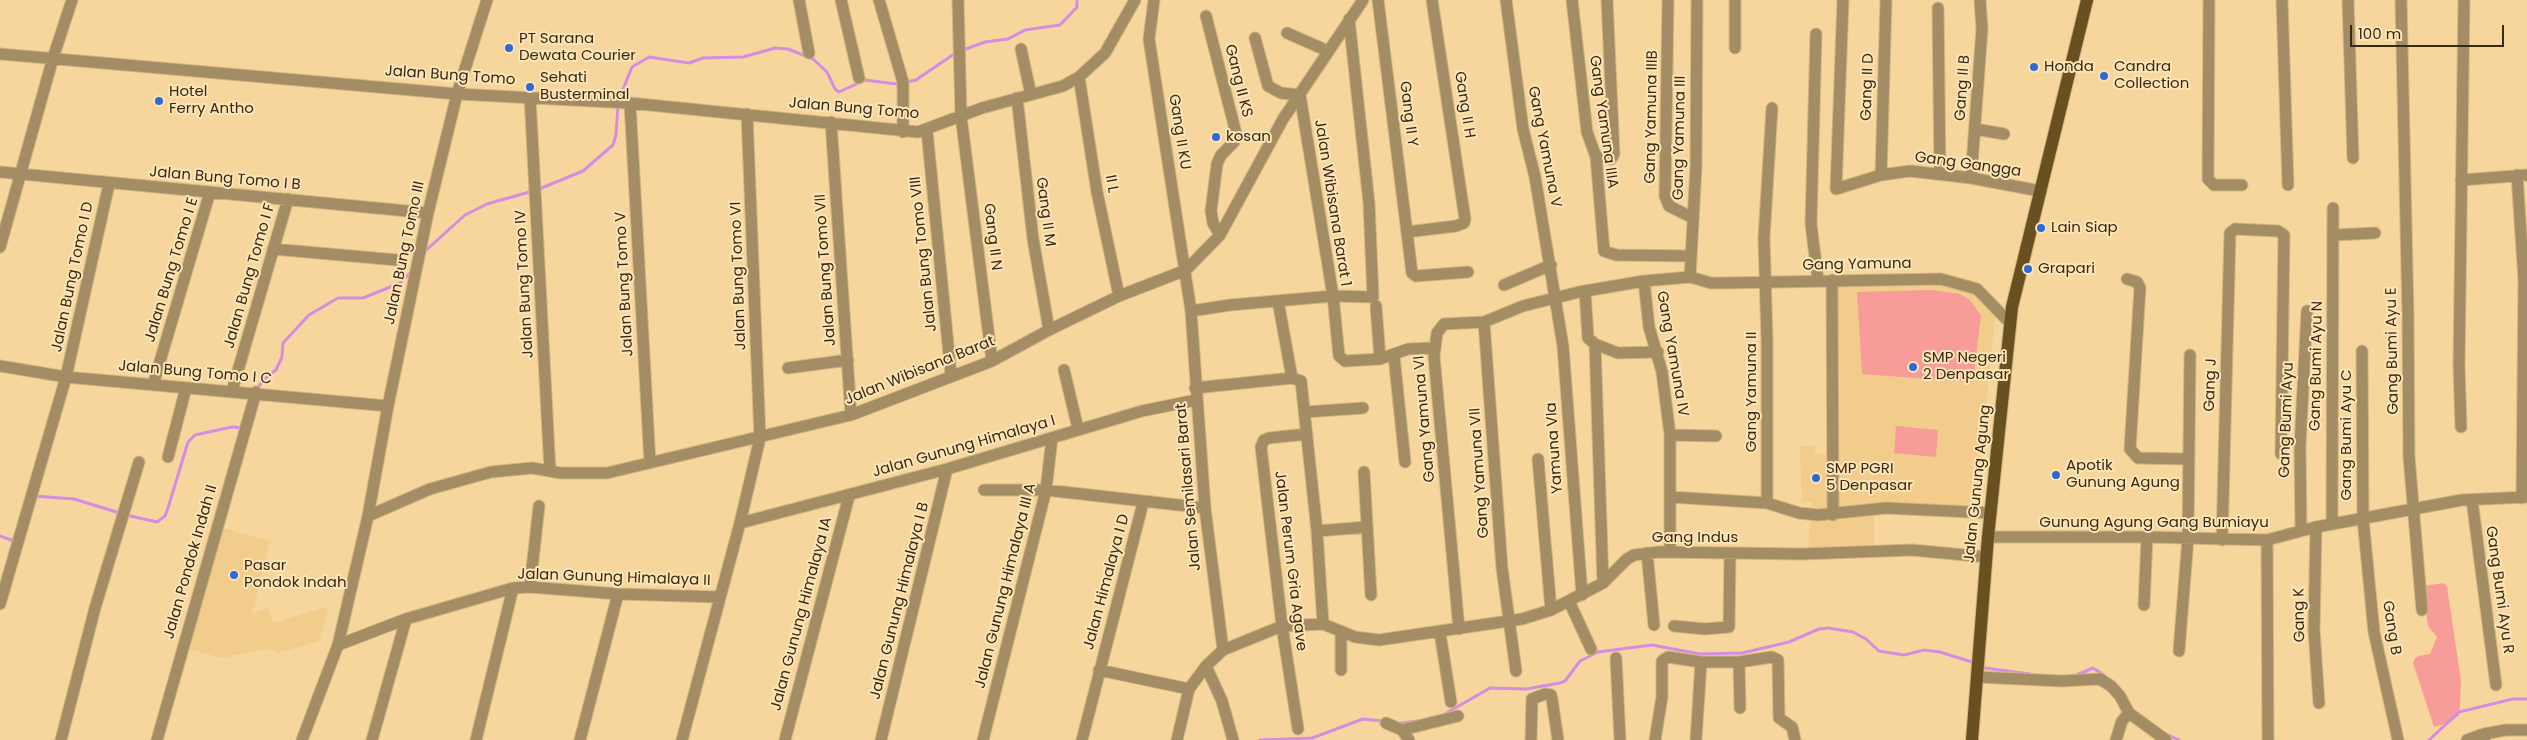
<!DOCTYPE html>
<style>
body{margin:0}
#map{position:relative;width:2527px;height:740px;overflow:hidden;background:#f6d69c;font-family:Poppins,sans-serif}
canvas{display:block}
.scale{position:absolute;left:2350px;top:25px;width:154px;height:22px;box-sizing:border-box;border:2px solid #362a12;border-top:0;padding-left:6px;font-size:15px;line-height:18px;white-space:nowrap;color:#362a12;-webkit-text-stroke:4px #fee4b6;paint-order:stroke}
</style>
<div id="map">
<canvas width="2527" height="740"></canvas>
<div class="scale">100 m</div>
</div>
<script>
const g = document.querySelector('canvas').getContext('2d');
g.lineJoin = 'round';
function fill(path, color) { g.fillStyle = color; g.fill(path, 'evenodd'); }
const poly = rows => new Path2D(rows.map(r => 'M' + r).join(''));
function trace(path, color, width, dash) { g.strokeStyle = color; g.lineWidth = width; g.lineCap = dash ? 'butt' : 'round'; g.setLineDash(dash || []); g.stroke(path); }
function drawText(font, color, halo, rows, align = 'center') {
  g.font = font + ' Poppins,sans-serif'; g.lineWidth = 4; g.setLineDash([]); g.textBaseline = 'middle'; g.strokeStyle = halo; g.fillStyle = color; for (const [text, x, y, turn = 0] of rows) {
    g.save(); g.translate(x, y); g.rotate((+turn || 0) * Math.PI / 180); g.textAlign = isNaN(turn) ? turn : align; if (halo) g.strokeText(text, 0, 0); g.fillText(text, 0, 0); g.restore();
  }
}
fill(poly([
 [1941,283,1971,292,1988,308,1995,318,1975,509,1884,504,1836,506,1835,285],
 [1800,446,1815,446,1815,453,1831,455,1832,511,1874,509,1874,547,1808,549,1812,502,1802,502],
 [219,527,270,541,252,614,268,608,273,623,322,608,328,609,319,641,277,653,269,648,222,658,185,648]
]), '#f1cc8b');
fill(poly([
 [1932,290,1960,294,1970,300,1981,316,1973,380,1971,382,1862,374,1857,292],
 [1896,426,1938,430,1936,457,1894,453],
 [2444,583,2447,587,2461,681,2460,705,2459,715,2451,722,2434,727,2413,663,2415,658,2419,656,2430,654,2437,637,2428,626,2423,586]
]), '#f89c99');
trace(poly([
 [963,50,985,42,1008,39,1025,30,1060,25,1077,7,1077,0],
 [619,99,632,67,649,57,689,63,703,58,743,57,775,48,788,49,813,59,827,72,835,89,839,92,865,80,896,84,916,80,957,52],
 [539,189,583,171,613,145,616,135,618,105],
 [423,253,465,215,487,204,533,191],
 [257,389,264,379,276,370,282,357,283,343,309,315,338,298,363,298,400,283,412,271],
 [34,496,74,499,120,513],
 [126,515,157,522,165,516,168,508,188,442,195,435,232,427,243,428],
 [0,536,11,540,16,537],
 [1980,665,1985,668,2030,674],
 [2074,676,2093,668,2104,675],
 [1443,715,1490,688,1526,689,1560,683,1565,681,1580,661,1598,652,1652,645,1700,654,1742,653,1789,642,1819,629,1828,628,1853,632,1866,639,1879,651,1904,655,1924,650,1940,652,1975,663],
 [1396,724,1417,721],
 [2164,733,2179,740],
 [1260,740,1312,738,1363,719,1383,721],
 [2429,740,2459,712,2513,699,2527,699]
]), '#d58de1', 3);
const minor = poly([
 [799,0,809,53],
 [841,0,859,78],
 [879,0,903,82,903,132],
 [958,0,961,116,992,361],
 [1154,0,1149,39,1191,311,1205,508,1223,650],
 [1378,0,1412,273,1416,276,1468,272],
 [1506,0,1523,129,1535,177,1563,346,1582,595],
 [1572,0,1587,132,1596,157,1604,251,1616,255,1691,256],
 [1668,0,1665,196,1669,206,1693,218],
 [1843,0,1836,189,1881,175,1910,171,1971,178,2040,191],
 [2209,0,2208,179,2214,185,2242,185],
 [2282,0,2288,185],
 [2348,0,2353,158],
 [2401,0,2408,315,2409,457,2422,610],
 [1938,8,1940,174],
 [1206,16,1236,133,1234,142,1221,155,1217,164,1211,211,1213,223,1220,235],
 [1287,33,1328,51],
 [1816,34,1811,224,1818,280],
 [1255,38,1268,86,1281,93,1300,95,1333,296,1339,356,1345,361,1380,359,1408,349,1434,348],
 [1735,48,1735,0],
 [1021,49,1031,95],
 [0,54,457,94,630,103,918,132,982,108,1063,86,1079,77,1105,53,1135,0],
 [1079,77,1097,192,1119,296],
 [530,97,550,470],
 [1017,98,1033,239,1049,330],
 [630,103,650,463],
 [831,122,851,415],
 [1975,129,2004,134],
 [927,131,951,375],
 [1596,157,1611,159,1614,154,1607,0],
 [0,172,428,213],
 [1881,175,1886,0],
 [2517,175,2524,280,2522,498],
 [1971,178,1982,29,1980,0],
 [2461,180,2527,175],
 [1407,232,1456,226,1464,223,1465,219,1432,0],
 [2334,235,2375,233],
 [0,247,53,58,72,0],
 [273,249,397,260],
 [1690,277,1696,167,1697,0],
 [2127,279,2137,282,2140,288,2130,449,2138,458,2188,459],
 [1832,280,1833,515],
 [1644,281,1649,327,1662,372,1670,435,1670,551],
 [1504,285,1551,265],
 [1585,291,1588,338,1595,344,1618,353,1658,352],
 [1278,301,1292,378],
 [1376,306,1380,359],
 [1191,311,1230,305,1333,296,1373,297,1369,203,1349,19],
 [1484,322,1502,568,1516,671],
 [1595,344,1603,583],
 [2362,351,2363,519,2374,632,2398,740],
 [1394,356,1405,462],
 [0,366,66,377,388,406],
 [788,368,848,360],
 [1064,370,1078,429],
 [153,385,210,192],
 [1195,388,1292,378,1301,381,1317,531,1323,624],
 [232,391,288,199],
 [1305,412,1363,408],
 [2461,427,2459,366,2464,0],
 [1670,435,1716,436],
 [168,457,186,388],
 [1538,459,1551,610],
 [1364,472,1371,595],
 [984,490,1046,490,1205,508],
 [1670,497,1767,503,1799,513,1818,515,1886,508,1991,513],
 [2472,500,2496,685],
 [1767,503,1767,340,1764,238,1772,108],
 [368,516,430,489,491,472,532,468,561,473,607,473,851,415,992,361,1049,330,1119,296,1186,270,1220,235,1283,119,1363,0],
 [740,523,947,469,1142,411,1196,400],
 [2332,524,2333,208],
 [2316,527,2314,630,2319,703],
 [1317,531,1367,527],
 [2301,531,2300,446,2307,311],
 [1988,537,2147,537,2267,540,2316,527,2462,500,2527,497],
 [2222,540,2230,233,2235,229,2278,231,2284,235,2281,454],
 [2267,540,2268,740],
 [1647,553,1654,625],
 [530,587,539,506],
 [1569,601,1591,649],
 [0,604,66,377,109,184],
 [2144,605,2147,537],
 [1674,626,1705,629,1729,627,1730,553],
 [1459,629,1434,356,1437,333,1444,324,1484,322,1523,306,1579,292,1644,281,1690,277,1711,283,1723,283,1941,279,1977,289,2010,323],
 [1440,633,1451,702],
 [338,645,406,619,513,588,530,587,618,594,719,597],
 [2179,651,2188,538,2190,355],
 [1616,658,1620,740],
 [1739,662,1740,708],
 [1206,666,1222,701,1233,740],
 [1099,670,1189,689],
 [1341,670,1341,631],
 [1977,677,2062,681,2100,679,2111,686,2120,696,2129,713,2166,740],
 [1386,723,1402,730,1409,740],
 [1298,729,1282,626,1261,447,1264,440,1269,438,1307,434],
 [1402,730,1458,716],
 [61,740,95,608,139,462],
 [157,740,256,392],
 [302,740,338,645,368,516,388,406,428,213,457,94,487,0],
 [372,740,406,619],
 [476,740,513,588],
 [580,740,618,594],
 [682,740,740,523,760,438,747,114],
 [785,740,849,496],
 [881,740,947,469],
 [983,740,1046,490,1052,438],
 [1082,740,1143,503],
 [1177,740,1189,689,1206,666,1223,650,1282,626,1323,624,1355,637,1379,640,1522,619,1551,610,1603,583,1627,559,1634,555,1659,552,1802,554,1912,550,1986,557],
 [1531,740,1532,699,1545,694,1551,695,1552,699,1558,740],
 [1655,740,1662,697,1662,661,1668,657,1701,662,1739,662,1772,657,1778,660,1779,718,1792,727,1795,740],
 [1696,740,1701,662],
 [2116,740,2122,721,2129,713],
 [2467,740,2484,734],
 [2485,740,2484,734,2506,730,2527,730]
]);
const major = poly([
 [1972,740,1988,537,2012,307,2087,0]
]);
trace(minor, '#d0b480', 13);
trace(major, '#d0b480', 14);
trace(minor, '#a48d64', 11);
trace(major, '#695021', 12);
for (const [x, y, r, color] of [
 [509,48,5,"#2f69d7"],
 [2034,67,5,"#2f69d7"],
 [2104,76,5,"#2f69d7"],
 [530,87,5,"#2f69d7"],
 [159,101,5,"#2f69d7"],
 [1216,137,5,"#2f69d7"],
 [2041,228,5,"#2f69d7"],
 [2028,269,5,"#2f69d7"],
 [1913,367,5,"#2f69d7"],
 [2056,475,5,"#2f69d7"],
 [1816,478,5,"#2f69d7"],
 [234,575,5,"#2f69d7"]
]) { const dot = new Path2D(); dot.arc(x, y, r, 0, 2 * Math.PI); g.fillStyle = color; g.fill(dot); trace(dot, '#fee4b6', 2); }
drawText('15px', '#362a12', '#fee4b6', [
 ["PT Sarana",519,39],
 ["Dewata Courier",519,56],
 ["Honda",2044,67],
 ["Candra",2114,67],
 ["Collection",2114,84],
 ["Sehati",540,78],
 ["Busterminal",540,95],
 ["Hotel",169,92],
 ["Ferry Antho",169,109],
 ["kosan",1226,137],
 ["Lain Siap",2051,228],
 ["Grapari",2038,269],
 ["SMP Negeri",1923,358],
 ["2 Denpasar",1923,375],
 ["Apotik",2066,466],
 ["Gunung Agung",2066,483],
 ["SMP PGRI",1826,469],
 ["5 Denpasar",1826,486],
 ["Pasar",244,566],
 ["Pondok Indah",244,583]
], 'left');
drawText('15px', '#362a12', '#fee4b6', [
 ["Jalan Bung Tomo",450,76,4],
 ["Gang II KS",1238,81,76],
 ["Gang II D",1868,87,-88],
 ["Gang II B",1963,88,-86],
 ["Gang II H",1464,105,81],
 ["Jalan Bung Tomo",854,109,5],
 ["Gang II Y",1408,114,83],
 ["Gang Yamuna IIIB",1652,117,-89],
 ["Gang Yamuna IIIA",1603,122,82],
 ["Gang II KU",1179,132,81],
 ["Gang Yamuna III",1680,138,-89],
 ["Gang Yamuna V",1544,147,79],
 ["Gang Gangga",1968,165,8],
 ["Jalan Bung Tomo I B",225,179,5],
 ["II L",1111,184,80],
 ["Jalan Wibisana Barat 1",1332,203,81],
 ["Gang II M",1045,212,82],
 ["Gang II N",992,237,83],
 ["Jalan Bung Tomo III",405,253,-78],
 ["Jalan Bung Tomo VIII",924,254,-96],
 ["Gang Yamuna",1857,265,-1],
 ["Jalan Bung Tomo I E",172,270,-73],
 ["Jalan Bung Tomo VII",826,270,-94],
 ["Jalan Bung Tomo I F",250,276,-74],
 ["Jalan Bung Tomo VI",739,276,-92],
 ["Jalan Bung Tomo I D",73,277,-78],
 ["Jalan Bung Tomo IV",525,284,-93],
 ["Jalan Bung Tomo V",625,284,-93],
 ["Gang Bumi Ayu E",2393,351,-91],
 ["Gang Yamuna IV",1672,354,80],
 ["Gang Bumi Ayu N",2317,366,-89],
 ["Jalan Wibisana Barat",920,371,-22],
 ["Jalan Bung Tomo I C",195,373,5],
 ["Gang J",2211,385,-88],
 ["Gang Yamuna II",1752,392,-90],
 ["Gang Yamuna VI",1425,419,-95],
 ["Gang Bumi Ayu",2287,420,-88],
 ["Gang Bumi Ayu C",2347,435,-90],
 ["Jalan Gunung Himalaya I",964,447,-16],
 ["Yamuna VIa",1555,448,-94],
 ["Gang Yamuna VII",1480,473,-94],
 ["Jalan Gunung Agung",1978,484,-84],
 ["Jalan Semilasari Barat",1189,487,-95],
 ["Gunung Agung Gang Bumiayu",2154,523],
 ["Gang Indus",1695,538],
 ["Jalan Perum Gria Agave",1290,561,83],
 ["Jalan Pondok Indah II",191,562,-74],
 ["Jalan Gunung Himalaya II",614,578,2],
 ["Jalan Himalaya I D",1107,582,-75],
 ["Jalan Gunung Himalaya III A",1006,586,-76],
 ["Gang Bumi Ayu R",2499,590,82],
 ["Jalan Gunung Himalaya I B",900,601,-76],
 ["Jalan Gunung Himalaya IA",802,614,-75],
 ["Gang K",2300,615,-91],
 ["Gang B",2391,628,81]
]);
</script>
